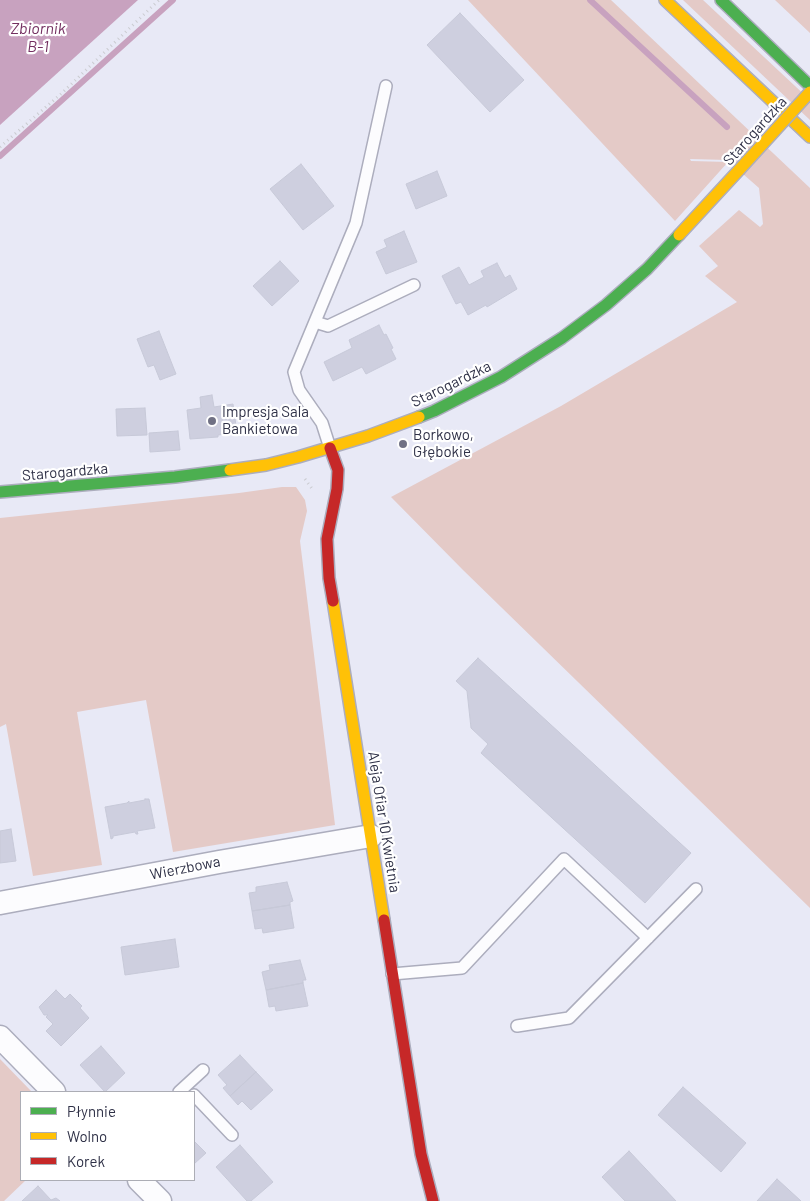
<!DOCTYPE html>
<meta charset="utf-8">
<style>
body{margin:0}
#map{position:relative;width:810px;height:1201px;overflow:hidden;background:#e8e9f6;font-family:Barlow,sans-serif}
canvas{display:block}
.legend{position:absolute;left:20px;top:1091px;width:175px;height:90px;box-sizing:border-box;background:#fff;border:1px solid #acadb5;margin:0;padding:6px 9px;list-style:none;font-size:15px;color:#2f3147}
.legend li{display:flex;align-items:center;gap:10px;height:25px}
.legend b{width:25px;border:1px solid #acadb5}
</style>
<div id="map">
<canvas width="810" height="1201"></canvas>
<ul class="legend">
<li><b style="height:6px;background:#4caf50"></b>Płynnie</li>
<li><b style="height:6px;background:#ffc107"></b>Wolno</li>
<li><b style="height:6px;background:#c62828"></b>Korek</li>
</ul>
</div>
<script>
const g = document.querySelector('canvas').getContext('2d');
g.lineJoin = 'round';
function fill(path, color) { g.fillStyle = color; g.fill(path, 'evenodd'); }
const poly = rows => new Path2D(rows.map(r => 'M' + r).join(''));
function trace(path, color, width, dash) { g.strokeStyle = color; g.lineWidth = width; g.lineCap = dash ? 'butt' : 'round'; g.setLineDash(dash || []); g.stroke(path); }
function drawText(font, color, halo, rows, align = 'center') {
  g.font = font + ' Barlow,sans-serif'; g.lineWidth = 4.5; g.setLineDash([]); g.textBaseline = 'middle'; g.strokeStyle = halo; g.fillStyle = color; for (const [text, x, y, turn = 0] of rows) {
    g.save(); g.translate(x, y); g.rotate((+turn || 0) * Math.PI / 180); g.textAlign = isNaN(turn) ? turn : align; if (halo) g.strokeText(text, 0, 0); g.fillText(text, 0, 0); g.restore();
  }
}
fill(poly([
 [468,0,611,0,810,188,810,908,463,570,391,497,561,406,737,302,705,276,718,266,699,246,739,210,760,227,763,224,759,188,727,160,690,159,691,161,728,162,675,221],
 [683,0,703,0,810,100,810,120],
 [776,0,810,0,810,33,775,0],
 [282,487,296,487,305,500,307,511,300,541,335,825,173,852,146,700,77,712,102,865,33,876,6,724,0,727,0,518,239,493],
 [0,1059,32,1092,21,1092,21,1180,26,1180,4,1201,0,1201]
]), '#e4cac7');
fill(poly([
 [0,0,138,0,0,125]
]), '#c8a2bf');
trace(poly([
 [590,0,727,127],
 [0,156,173,0]
]), '#c8a2bf', 6);
const building = poly([
 [460,13,524,80,490,112,427,45,460,13],
 [301,164,334,206,303,230,270,189,301,164],
 [437,171,447,196,416,209,406,184,437,171],
 [404,231,417,262,386,274,376,252,387,247,384,240,404,231],
 [280,261,299,281,272,306,253,286,280,261],
 [497,263,505,278,510,275,517,289,487,307,486,305,468,315,461,302,456,304,442,276,459,267,469,285,484,277,481,271,497,263],
 [379,325,384,335,386,334,393,348,391,349,396,359,366,374,362,367,333,381,324,362,352,348,349,340,379,325],
 [159,331,176,374,160,380,154,365,148,367,137,339,159,331],
 [212,395,214,407,233,404,237,433,218,435,218,437,190,439,187,410,201,408,200,397,212,395],
 [145,408,147,435,117,436,116,409,145,408],
 [178,431,180,450,150,452,149,433,178,431],
 [478,658,691,853,645,903,481,753,488,744,471,728,467,691,456,681,478,658],
 [145,799,149,799,155,828,137,831,138,834,136,834,135,832,113,836,113,838,111,839,105,807,127,803,129,801,129,803,145,800,145,799],
 [11,829,16,861,0,863,0,831,11,829],
 [287,882,293,901,290,902,290,905,252,911,249,893,256,892,256,887,287,882],
 [290,905,294,928,263,933,262,928,255,929,252,911,290,905],
 [175,939,179,967,125,975,121,947,175,939],
 [300,960,306,980,303,980,303,983,266,990,262,972,270,970,269,965,300,960],
 [303,983,308,1006,276,1011,275,1006,269,1007,266,990,303,983],
 [56,990,65,999,70,994,82,1006,80,1008,89,1018,61,1046,46,1031,53,1024,46,1017,48,1015,44,1015,39,1007,56,990],
 [101,1046,125,1073,105,1092,80,1065,101,1046],
 [240,1055,256,1072,230,1096,223,1088,227,1085,218,1075,240,1055],
 [256,1072,273,1090,251,1110,242,1101,238,1105,230,1096,256,1072],
 [683,1087,746,1143,721,1172,658,1115,683,1087],
 [194,1141,206,1153,194,1164,194,1141],
 [240,1145,273,1182,251,1201,247,1201,216,1167,240,1145],
 [629,1151,676,1201,625,1201,602,1177,629,1151],
 [777,1179,801,1201,757,1201,777,1179],
 [38,1186,51,1200,56,1198,60,1201,22,1201,38,1186]
]);
fill(building, '#cecfdf');
trace(building, '#c7c9d8', 1);
const lane = poly([
 [315,322,328,326,414,285],
 [330,448,322,423,299,390,294,372,356,223,386,86],
 [392,974,462,968,564,859,648,938],
 [517,1026,569,1018,696,889],
 [179,1092,203,1070],
 [194,1095,232,1135]
]);
const street = poly([
 [0,903,219,862,371,836],
 [0,1037,54,1092],
 [139,1180,160,1201]
]);
const fast = poly([
 [721,0,810,86],
 [419,417,434,411,501,377,562,338,606,305,647,269,679,235],
 [0,492,175,477,230,470]
]);
const slow = poly([
 [665,0,810,137],
 [679,235,739,170],
 [230,470,266,465,298,457,368,436,419,417],
 [333,601,384,920]
]);
const jam = poly([
 [330,448,338,470,337,489,327,539,329,578,333,601],
 [384,920,421,1154,433,1201]
]);
trace(lane, '#acadbd', 14);
trace(street, '#acadbd', 25);
trace(fast, '#acadbd', 14);
trace(slow, '#acadbd', 14);
trace(jam, '#acadbd', 14);
trace(poly([
 [0,147,62,93,159,0],
 [305,479,313,490]
]), '#cacbd0', 3, [1, 4]);
trace(lane, '#fcfcfe', 11);
trace(street, '#fcfcfe', 22);
trace(fast, '#4caf50', 11);
trace(slow, '#ffc107', 11);
trace(jam, '#c62828', 11);
const slowBridge = poly([
 [739,170,810,92]
]);
trace(slowBridge, '#acadbd', 14, []);
trace(slowBridge, '#ffc107', 11);
for (const [x, y, r, color] of [
 [212,421,5,"#707184"],
 [403,444,5,"#707184"]
]) { const dot = new Path2D(); dot.arc(x, y, r, 0, 2 * Math.PI); g.fillStyle = color; g.fill(dot); trace(dot, '#fff', 2); }
drawText('15px', '#2f3147', '#fff', [
 ["Starogardzka",755,131,-48],
 ["Starogardzka",451,384,-26],
 ["Starogardzka",65,472,-5],
 ["Aleja Ofiar 10 Kwietnia",384,822,81],
 ["Wierzbowa",185,868,-11]
]);
drawText('15px', '#2f3147', '#fff', [
 ["Impresja Sala",222,412],
 ["Bankietowa",222,429],
 ["Borkowo,",413,435],
 ["Głębokie",413,452]
], 'left');
drawText('italic 16px', '#743061', '#fff', [
 ["Zbiornik",38,29],
 ["B-1",38,47]
]);
</script>
